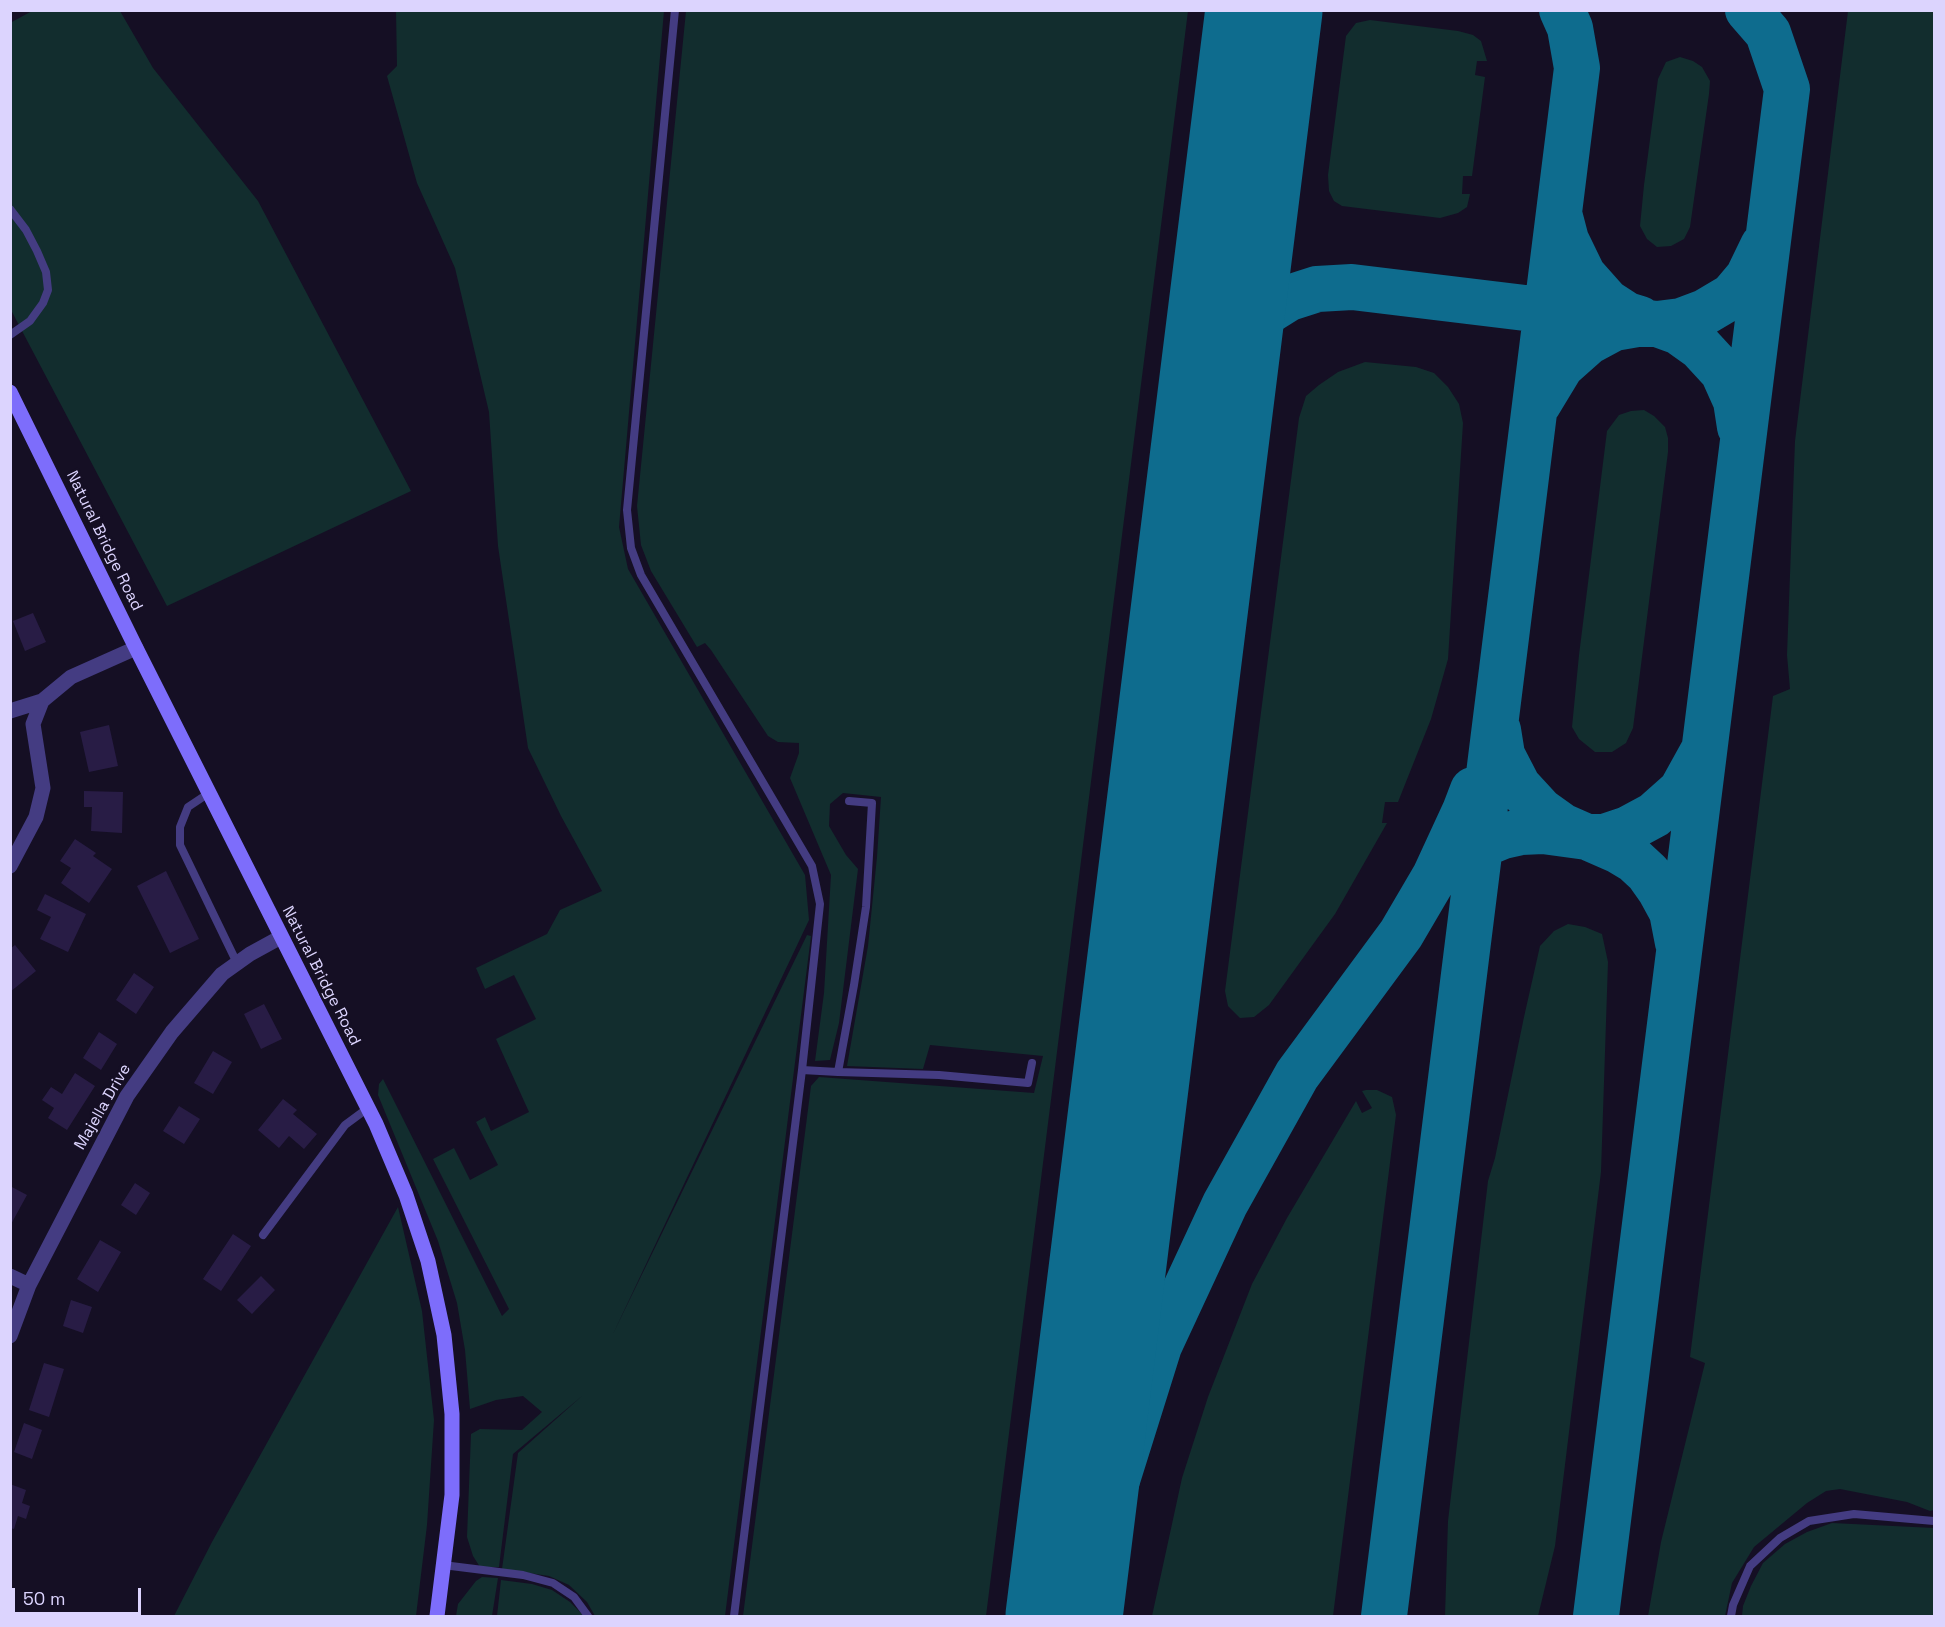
<!DOCTYPE html>
<style>
body{margin:0}
#map{position:relative;width:1945px;height:1627px;overflow:hidden;background:#150f24;font-family:"Space Grotesk",sans-serif}
canvas{display:block}
.frame{position:absolute;inset:0;border:12px solid #dcd4fe;pointer-events:none}
.scale{position:absolute;left:12px;top:1588px;width:129px;height:27px;box-sizing:border-box;border:3px solid #dcd4fe;border-top:0;padding-left:8px;font-size:18px;line-height:21px;white-space:nowrap;color:#dcd4fe;-webkit-text-stroke:4px #150f24;paint-order:stroke}
</style>
<div id="map">
<canvas width="1945" height="1627"></canvas>
<div class="frame"></div>
<div class="scale">50 m</div>
</div>
<script>
const g = document.querySelector('canvas').getContext('2d');
g.lineJoin = 'round';
function fill(path, color) { g.fillStyle = color; g.fill(path, 'evenodd'); }
const poly = rows => new Path2D(rows.map(r => 'M' + r).join(''));
function trace(path, color, width, dash) { g.strokeStyle = color; g.lineWidth = width; g.lineCap = dash ? 'butt' : 'round'; g.setLineDash(dash || []); g.stroke(path); }
function drawText(font, color, halo, rows, align = 'center') {
  g.font = font + ' "Space Grotesk",sans-serif'; g.lineWidth = 5; g.setLineDash([]); g.textBaseline = 'middle'; g.strokeStyle = halo; g.fillStyle = color; for (const [text, x, y, turn = 0] of rows) {
    g.save(); g.translate(x, y); g.rotate((+turn || 0) * Math.PI / 180); g.textAlign = isNaN(turn) ? turn : align; if (halo) g.strokeText(text, 0, 0); g.fillText(text, 0, 0); g.restore();
  }
}
fill(poly([
 [32,11,120,11,153,68,258,201,411,491,167,606,11,310,10,23],
 [396,11,664,11,619,527,628,569,805,875,809,920,612,1336,807,935,811,936,725,1616,595,1616,587,1602,569,1585,549,1576,502,1569,518,1453,582,1396,513,1454,499,1567,480,1567,473,1556,467,1537,471,1434,480,1429,522,1430,542,1412,523,1396,496,1400,470,1409,465,1350,457,1303,438,1241,378,1095,379,1084,383,1079,502,1316,509,1309,433,1159,454,1148,470,1180,498,1165,476,1122,485,1117,491,1131,529,1112,496,1039,536,1019,514,975,485,989,476,968,547,934,560,910,602,891,561,816,528,748,498,546,489,412,455,268,417,183,387,76,397,66],
 [686,11,1188,11,986,1616,743,1616,811,1086,819,1077,1034,1093,1043,1056,930,1045,923,1069,847,1066,868,946,877,857,881,797,843,793,830,804,829,826,846,855,858,869,839,1023,830,1060,815,1061,824,993,831,875,790,778,799,753,799,743,778,742,768,736,711,650,705,643,697,647,651,571,641,545,637,506],
 [1848,11,1934,11,1934,1510,1930,1511,1907,1502,1840,1489,1826,1491,1807,1503,1754,1547,1732,1583,1725,1616,1648,1616,1661,1542,1705,1363,1690,1357,1773,696,1790,689,1787,655,1795,441],
 [1370,20,1458,31,1473,35,1481,41,1487,61,1477,61,1475,75,1485,77,1472,176,1463,176,1462,194,1470,194,1467,207,1458,213,1440,218,1342,206,1334,201,1329,191,1328,175,1346,36,1356,23],
 [1680,57,1693,61,1702,67,1710,81,1709,94,1690,227,1684,239,1671,246,1657,247,1647,239,1640,226,1644,185,1658,79,1666,62],
 [1365,362,1416,367,1434,373,1448,387,1459,404,1463,423,1448,659,1431,719,1398,802,1385,802,1382,823,1387,823,1335,914,1269,1005,1254,1017,1240,1018,1228,1006,1225,991,1299,418,1306,396,1319,385,1338,372],
 [1644,410,1654,416,1665,427,1668,438,1668,452,1633,728,1626,743,1612,752,1595,752,1579,739,1572,727,1579,655,1607,431,1619,415,1631,411],
 [1568,924,1585,927,1602,934,1608,962,1601,1172,1555,1546,1538,1616,1445,1616,1448,1521,1488,1181,1495,1158,1524,1017,1540,946,1554,931],
 [1366,1090,1377,1090,1392,1097,1396,1115,1333,1616,1152,1616,1182,1478,1208,1397,1252,1284,1287,1218,1356,1101,1362,1113,1372,1108,1362,1091],
 [398,1207,422,1311,434,1420,427,1525,416,1616,174,1616,212,1542],
 [1832,1523,1934,1528,1934,1616,1742,1616,1743,1606,1751,1586,1763,1563,1785,1544,1807,1532],
 [482,1577,498,1578,492,1616,456,1616,458,1604,476,1581],
 [501,1580,532,1584,552,1590,570,1602,584,1616,497,1616]
]), '#122d2e');
trace(poly([
 [1261,33,1273,10],
 [1560,217,1566,240,1583,275,1607,302,1627,315,1640,319],
 [1216,399,1230,362,1245,335,1265,313,1289,298,1317,289,1352,287,1657,324,1681,321,1705,312,1732,296,1748,277,1763,246],
 [1538,404,1561,366,1588,342,1614,328,1637,324,1657,324,1679,332,1700,347,1723,372,1736,401,1740,427],
 [1498,730,1502,755,1518,786,1541,811,1562,826,1587,837,1604,837,1628,829,1654,815,1681,791,1702,753],
 [1458,862,1471,851,1486,843,1503,836,1521,832,1543,831,1587,837,1619,851,1634,860,1648,873,1660,890,1672,912,1678,943],
 [1077,1616,1111,1499,1159,1346,1225,1204,1297,1075,1401,934,1435,876,1465,811,1473,790],
 [1384,1616,1577,68,1570,28,1562,10],
 [1596,1616,1787,89,1768,33,1748,10]
]), '#0e6c8e', 46);
trace(poly([
 [1064,1616,1264,10]
]), '#0e6c8e', 117);
fill(poly([
 [33,613,46,642,25,651,13,621],
 [109,725,118,766,89,772,80,732],
 [84,791,123,792,122,833,91,831,92,807,84,807],
 [75,839,96,853,93,856,112,869,89,903,61,883,71,868,60,861],
 [166,871,199,939,170,953,137,886],
 [45,894,86,914,68,952,40,939,51,917,37,910],
 [15,945,36,971,10,992,10,949],
 [134,973,154,987,136,1014,116,1000],
 [264,1004,282,1039,261,1049,244,1014],
 [99,1032,117,1044,101,1070,83,1058],
 [213,1051,232,1062,213,1094,194,1083],
 [75,1073,95,1086,67,1130,48,1118,54,1108,42,1100,51,1087,62,1094],
 [283,1099,297,1110,293,1114,317,1134,304,1149,289,1136,279,1148,258,1130],
 [179,1106,200,1119,184,1144,163,1131],
 [135,1183,150,1193,136,1215,121,1205],
 [10,1186,27,1195,10,1226],
 [233,1234,251,1246,221,1291,203,1279],
 [100,1240,121,1252,98,1292,77,1279],
 [261,1276,275,1290,252,1314,237,1300],
 [71,1300,92,1307,83,1333,63,1326],
 [44,1363,64,1369,49,1417,29,1410],
 [24,1423,42,1430,32,1459,14,1452],
 [10,1484,26,1490,22,1503,30,1506,26,1519,18,1516,14,1529,10,1528]
]), '#281c45');
trace(poly([
 [675,10,627,510,631,548,641,575,812,866,820,904,802,1070,734,1616],
 [10,209,26,230,37,251,46,272,48,290,43,303,30,321,10,335],
 [209,793,188,807,180,827,180,845,237,963],
 [802,1070,838,1072,854,985,866,907,872,803,849,801],
 [838,1072,939,1075,1028,1083,1032,1063],
 [263,1235,345,1125,368,1108],
 [443,1565,523,1575,553,1583,574,1597,588,1616],
 [1731,1616,1733,1605,1750,1566,1780,1538,1809,1521,1854,1514,1934,1521]
]), '#443c82', 8);
trace(poly([
 [10,711,42,701],
 [10,866,36,817,43,788,33,724,42,701,71,677,136,648],
 [10,1276,29,1285],
 [10,1336,29,1285,127,1096,172,1032,222,974,250,954,281,937]
]), '#443c82', 15);
trace(poly([
 [10,392,136,648,376,1124,406,1195,428,1261,444,1335,452,1414,452,1495,437,1616]
]), '#7d6dfb', 15);
drawText('16px', '#dcd4fe', '#150f24', [
 ["Natural Bridge Road",104,541,64],
 ["Natural Bridge Road",321,976,63],
 ["Majella Drive",103,1107,-60]
]);
</script>
